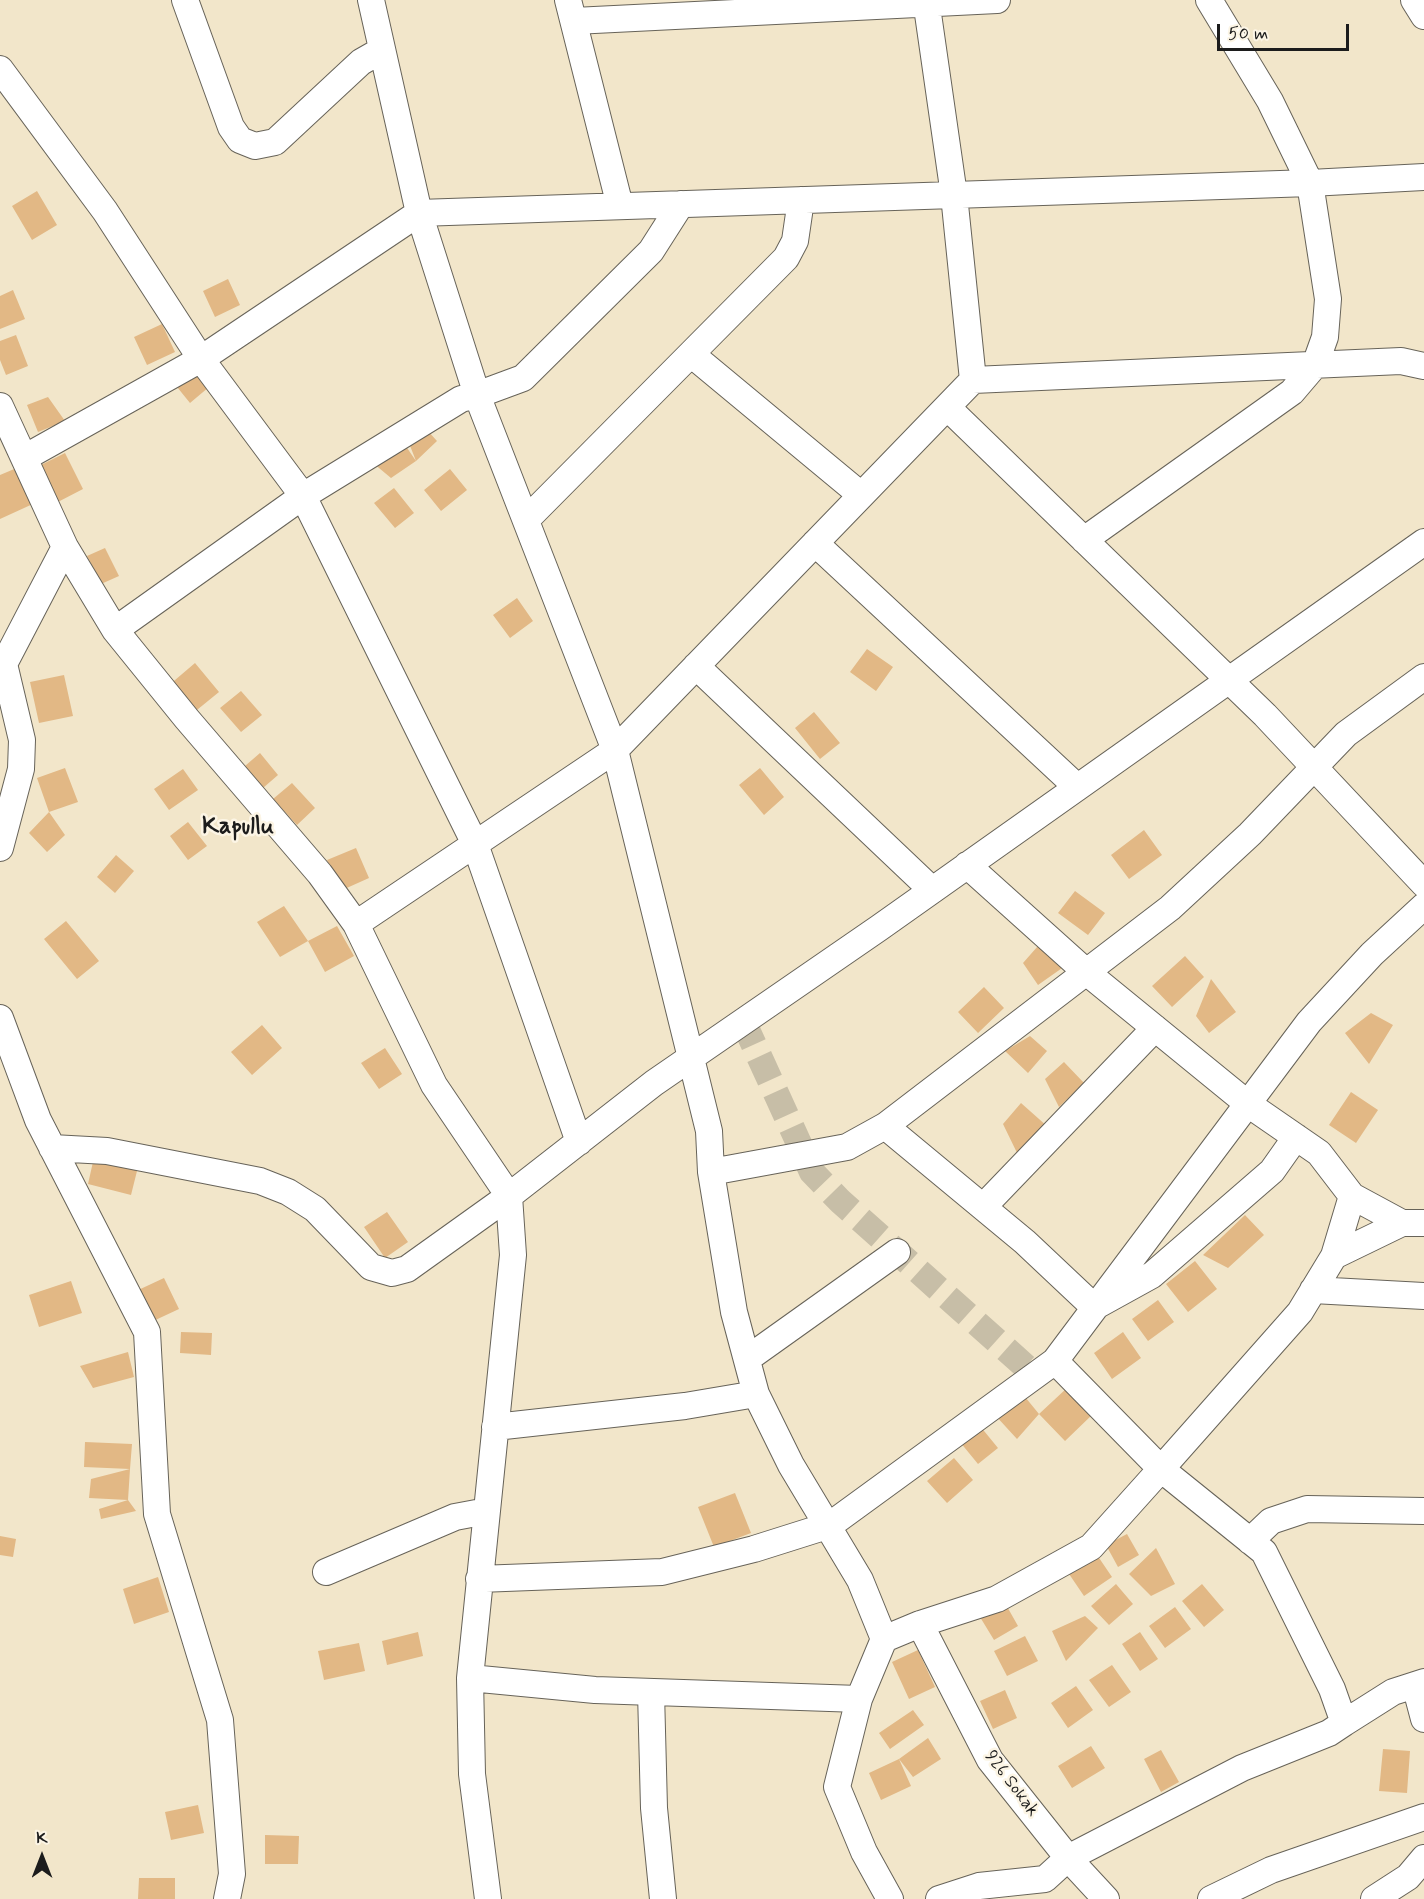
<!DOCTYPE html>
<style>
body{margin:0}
#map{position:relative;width:1424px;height:1899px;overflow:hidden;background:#f2e6ca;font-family:Mynerve,sans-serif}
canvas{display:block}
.north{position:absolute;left:12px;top:1827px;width:60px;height:60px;-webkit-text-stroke:4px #fcf5e5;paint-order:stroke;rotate:0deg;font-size:16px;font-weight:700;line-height:24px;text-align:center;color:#1c1c1c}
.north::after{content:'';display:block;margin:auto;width:21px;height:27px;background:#1c1c1c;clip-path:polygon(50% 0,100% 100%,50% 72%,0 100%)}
.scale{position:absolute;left:1217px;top:24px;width:132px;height:27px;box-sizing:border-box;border:3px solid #1c1c1c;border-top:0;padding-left:8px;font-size:18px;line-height:21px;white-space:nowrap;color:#1c1c1c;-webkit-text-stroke:4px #fcf5e5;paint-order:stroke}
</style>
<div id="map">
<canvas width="1424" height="1899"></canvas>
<div class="north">K</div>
<div class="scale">50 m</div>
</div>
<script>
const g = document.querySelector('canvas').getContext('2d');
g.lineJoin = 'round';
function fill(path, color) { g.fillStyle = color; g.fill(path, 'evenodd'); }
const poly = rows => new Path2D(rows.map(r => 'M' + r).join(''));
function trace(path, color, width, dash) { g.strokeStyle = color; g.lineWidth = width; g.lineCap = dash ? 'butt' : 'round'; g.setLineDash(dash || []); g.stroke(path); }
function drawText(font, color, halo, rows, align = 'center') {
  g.font = font + ' Mynerve,sans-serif'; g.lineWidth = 5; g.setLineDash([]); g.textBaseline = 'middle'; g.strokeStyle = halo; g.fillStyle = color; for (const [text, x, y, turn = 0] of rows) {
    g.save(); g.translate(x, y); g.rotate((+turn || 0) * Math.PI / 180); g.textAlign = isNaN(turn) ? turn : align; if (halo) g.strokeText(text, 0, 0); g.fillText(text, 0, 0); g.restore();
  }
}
fill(poly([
 [37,191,57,225,32,240,12,206],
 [228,279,240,305,215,317,203,291],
 [13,290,25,319,0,329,0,296],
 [162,324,175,352,147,365,134,337],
 [16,335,28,366,6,375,0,360,0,341],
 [192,367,209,387,190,403,173,382],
 [48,397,65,421,38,432,27,405],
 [427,430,437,441,416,461,407,438],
 [403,442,416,461,391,478,373,463],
 [65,453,83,489,54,504,35,468],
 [19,467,35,503,0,519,0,475],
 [450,469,467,490,441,511,424,490],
 [394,488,414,513,395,528,374,503],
 [105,548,119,576,101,584,87,556],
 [517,598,533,621,510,638,493,615],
 [867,649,893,667,876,691,850,672],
 [195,663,219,692,192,714,168,686],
 [64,675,73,716,39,723,30,682],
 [241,691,262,715,241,732,220,708],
 [814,712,840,743,820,759,795,728],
 [260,753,278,775,263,788,245,766],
 [65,768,78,802,49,812,37,778],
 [760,768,784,797,764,815,739,785],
 [183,769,198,790,169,810,154,789],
 [292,783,315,808,297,825,273,799],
 [49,812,65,835,47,852,29,833],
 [188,822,207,846,188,860,170,836],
 [1144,830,1162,855,1129,879,1111,855],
 [356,848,369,878,340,891,327,860],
 [116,855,134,871,115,893,97,877],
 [1075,891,1105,913,1088,935,1058,913],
 [284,906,308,941,280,957,257,922],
 [66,921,99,961,77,979,44,939],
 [337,926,354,956,325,972,308,941],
 [1045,938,1065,966,1038,985,1023,963],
 [1185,956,1204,977,1172,1007,1152,986],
 [1211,979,1236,1012,1209,1033,1196,1016],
 [984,987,1004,1008,978,1033,958,1012],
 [1371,1013,1393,1025,1369,1064,1345,1033],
 [262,1025,282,1048,252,1075,231,1052],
 [1030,1036,1047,1051,1028,1073,1005,1051],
 [385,1048,402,1074,379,1089,361,1063],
 [1064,1062,1084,1083,1059,1107,1045,1079],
 [1351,1092,1378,1110,1356,1143,1329,1125],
 [1021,1103,1048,1127,1020,1159,1003,1124],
 [95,1153,139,1163,131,1195,88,1184],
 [387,1212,408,1242,385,1258,364,1227],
 [1245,1215,1264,1235,1228,1268,1203,1255],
 [1195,1261,1217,1289,1188,1312,1166,1284],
 [164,1278,179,1309,149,1323,134,1292],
 [71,1281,82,1313,39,1327,29,1295],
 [1158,1300,1174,1322,1148,1341,1132,1319],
 [181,1332,212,1333,211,1355,180,1353],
 [1123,1332,1141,1358,1112,1379,1094,1353],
 [128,1352,134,1377,93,1388,80,1366],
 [1068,1387,1093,1414,1065,1441,1039,1414,1017,1439,995,1415,1021,1392,1039,1414],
 [980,1426,998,1448,978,1464,960,1442],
 [85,1442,132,1444,130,1469,84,1467],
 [954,1458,973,1480,947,1503,927,1481],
 [130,1469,128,1500,89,1498,91,1479],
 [735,1493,751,1533,714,1547,698,1507],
 [128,1500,136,1511,101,1519,99,1509],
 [1127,1534,1139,1555,1118,1567,1106,1545],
 [0,1536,16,1539,13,1557,0,1555],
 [1156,1548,1175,1584,1151,1596,1129,1574],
 [1095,1552,1112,1577,1084,1596,1067,1571],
 [158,1577,169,1612,134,1624,123,1589],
 [1116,1584,1133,1604,1109,1625,1091,1606],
 [1202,1584,1224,1610,1204,1627,1182,1601],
 [1005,1603,1018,1626,994,1640,980,1617],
 [1175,1607,1191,1629,1165,1648,1149,1626],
 [1085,1616,1098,1628,1066,1661,1052,1631],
 [418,1632,423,1656,387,1665,382,1641],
 [1140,1632,1158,1659,1140,1671,1122,1644],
 [1025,1636,1038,1661,1007,1676,994,1651],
 [359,1643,365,1671,324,1680,318,1651],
 [918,1650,935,1687,909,1699,892,1662],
 [1112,1665,1131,1692,1109,1707,1089,1680],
 [1076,1686,1093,1710,1068,1728,1051,1703],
 [1005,1690,1017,1718,993,1729,980,1701],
 [913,1710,924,1725,890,1749,879,1733],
 [928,1738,941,1759,913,1777,899,1759],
 [1091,1746,1105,1768,1072,1788,1058,1766],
 [1383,1749,1410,1751,1407,1793,1379,1791],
 [1161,1750,1179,1782,1161,1792,1144,1759],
 [899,1759,911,1786,881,1800,869,1773],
 [198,1805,204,1833,171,1840,165,1812],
 [265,1835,299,1836,298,1864,265,1864],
 [139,1878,175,1878,175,1899,138,1899]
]), '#e2b885');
trace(poly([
 [743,1021,812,1172,840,1201,1036,1376]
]), '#c7bea7', 26, [26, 13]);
const minor = poly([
 [185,0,231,127,240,140,255,146,275,142,361,62,382,50],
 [371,0,419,213,477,395,615,750,709,1131,711,1172,734,1312,756,1394,791,1465,860,1580,884,1639,859,1699,837,1787,864,1852,890,1899],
 [568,0,620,206],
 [926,0,954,195,973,380],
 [1414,0,1424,16],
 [574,21,997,0],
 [0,69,105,211,201,359,303,496,475,844,579,1142],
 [691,354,861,495],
 [0,406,65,547,4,664,22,740,21,769,0,848],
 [947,407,1265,715,1424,884],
 [24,458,201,359,419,213,1310,183,1424,177],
 [526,520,786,258,795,241,801,200],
 [1084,540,1292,392,1315,365,1325,337,1328,299,1310,183,1270,101,1209,0],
 [815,543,1077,787],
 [65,547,115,630,187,719,320,874,356,924,434,1085,509,1196,513,1255,470,1678,472,1774,488,1899],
 [115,630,303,496,461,399,477,395,523,378,651,251,681,204],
 [696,666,932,890],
 [967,865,1085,971,1248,1104,1319,1153,1352,1196,1334,1256,1300,1312,1161,1469,1055,1361],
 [356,924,615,750,973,380,1401,361,1424,366],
 [0,1018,38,1120,147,1332,157,1514,220,1720,232,1874,227,1899],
 [885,1126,1025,1242,1094,1307,1152,1275,1272,1171,1296,1137],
 [52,1148,107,1151,260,1181,288,1192,315,1209,371,1267,392,1273,407,1269,509,1196,654,1083,879,928,1424,542],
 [711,1172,847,1147,885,1126,1170,908,1250,834,1346,734,1424,677],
 [1352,1196,1402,1223],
 [983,1207,1155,1028],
 [1334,1256,1402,1223,1424,1223],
 [1313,1290,1424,1296],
 [747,1359,897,1252],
 [495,1427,685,1406,756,1394],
 [1250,1541,1271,1521,1307,1509,1424,1511],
 [326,1572,455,1517,487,1511],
 [479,1579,662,1572,754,1549,830,1525,1055,1361,1309,1022,1372,954,1424,906],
 [920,1624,990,1760,1068,1858,1106,1899],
 [884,1639,920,1624,997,1599,1091,1547,1161,1469,1264,1552,1332,1689,1344,1723,1329,1733,1242,1768,1068,1858,1045,1879,979,1886,939,1899],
 [470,1678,595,1690,859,1699],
 [1415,1685,1424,1719],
 [651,1692,654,1808,663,1899],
 [1344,1723,1393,1692,1424,1682],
 [1211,1899,1271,1870,1424,1817],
 [1374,1899,1408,1877,1424,1858]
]);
trace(minor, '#676359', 28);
trace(minor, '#fff', 26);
drawText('18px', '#1c1c1c', '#fcf5e5', [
 ["926 Sokak",1011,1784,53]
]);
drawText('bold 24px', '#1c1c1c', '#fcf5e5', [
 ["Kapullu",238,828]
]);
</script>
